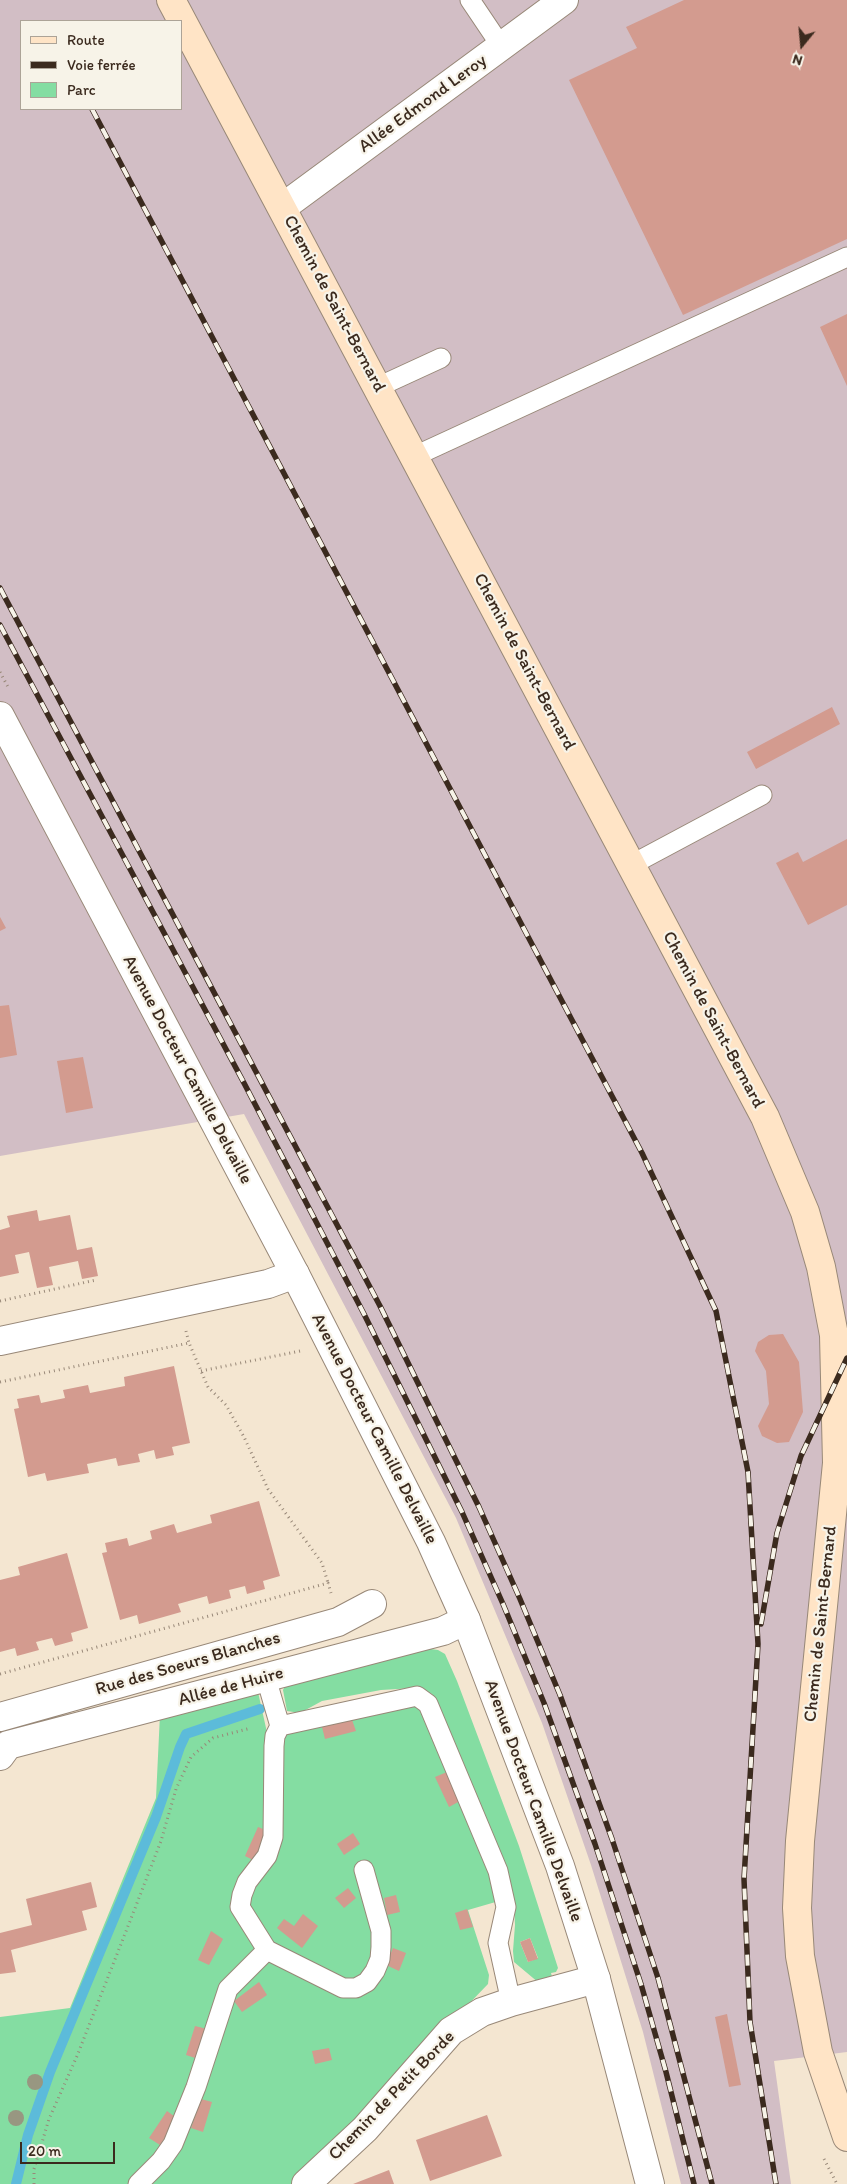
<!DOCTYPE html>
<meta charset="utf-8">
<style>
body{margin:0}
#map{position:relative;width:847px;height:2184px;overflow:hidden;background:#f4e6d1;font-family:Itim,sans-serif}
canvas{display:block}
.legend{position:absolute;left:20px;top:20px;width:162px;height:90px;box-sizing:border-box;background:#f7f3e8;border:1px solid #aca397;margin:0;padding:6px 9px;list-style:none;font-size:15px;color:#3b2a1e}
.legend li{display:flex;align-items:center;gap:10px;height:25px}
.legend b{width:25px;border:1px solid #aca397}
.north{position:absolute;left:777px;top:20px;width:50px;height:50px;-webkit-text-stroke:4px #f7f3e8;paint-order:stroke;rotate:197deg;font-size:14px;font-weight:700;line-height:20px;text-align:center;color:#3b2a1e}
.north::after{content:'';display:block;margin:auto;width:18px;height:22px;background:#3b2a1e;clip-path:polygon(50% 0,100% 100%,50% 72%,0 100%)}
.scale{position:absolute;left:20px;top:2142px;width:95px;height:22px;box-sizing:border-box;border:2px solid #3b2a1e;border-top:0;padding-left:6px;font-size:15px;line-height:18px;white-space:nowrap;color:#3b2a1e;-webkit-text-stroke:4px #f7f3e8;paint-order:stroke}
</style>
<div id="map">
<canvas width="847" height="2184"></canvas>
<ul class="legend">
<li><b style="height:6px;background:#ffe4c6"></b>Route</li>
<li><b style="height:6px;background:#3b2a1e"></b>Voie ferrée</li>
<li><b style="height:14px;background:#84dda2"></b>Parc</li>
</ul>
<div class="north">N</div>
<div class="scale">20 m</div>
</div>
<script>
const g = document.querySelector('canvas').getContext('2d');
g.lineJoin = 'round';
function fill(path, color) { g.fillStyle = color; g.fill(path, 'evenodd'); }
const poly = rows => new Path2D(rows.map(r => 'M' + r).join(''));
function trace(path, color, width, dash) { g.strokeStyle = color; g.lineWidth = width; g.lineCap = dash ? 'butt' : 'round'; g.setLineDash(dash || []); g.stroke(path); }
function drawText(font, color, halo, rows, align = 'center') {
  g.font = font + ' Itim,sans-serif'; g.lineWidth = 4.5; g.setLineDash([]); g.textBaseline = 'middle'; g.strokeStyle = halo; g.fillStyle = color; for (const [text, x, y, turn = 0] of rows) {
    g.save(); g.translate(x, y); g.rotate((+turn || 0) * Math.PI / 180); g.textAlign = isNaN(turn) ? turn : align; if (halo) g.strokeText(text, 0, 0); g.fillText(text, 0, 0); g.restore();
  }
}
fill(poly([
 [0,0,847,0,847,2052,774,2061,791,2184,681,2184,643,2032,591,1865,542,1723,456,1518,244,1114,0,1156],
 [21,21,181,21,181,109,21,109]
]), '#d2bec5');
fill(poly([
 [430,1644,431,1649,438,1650,445,1654,457,1681,519,1846,558,1968,556,1972,551,1973,553,1980,539,1983,514,1962,513,1951,515,1925,514,1902,432,1694,414,1688,381,1690,322,1701,300,1713,287,1711,283,1690,286,1684],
 [530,1938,538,1958,528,1962,520,1942],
 [258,1692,268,1737,322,1727,351,1717,408,1705,421,1709,491,1876,499,1901,468,1910,489,1975,488,1984,330,2148,291,2184,0,2184,0,2017,70,2008,156,1798,160,1714]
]), '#84dda2');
trace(poly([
 [16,2184,28,2135,50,2072,156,1817,180,1747,186,1734,260,1709]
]), '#5cbbda', 10);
fill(poly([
 [684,0,847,0,847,239,683,315,569,80,637,48,626,27],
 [847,314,847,386,820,327],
 [832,707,840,724,756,769,747,752],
 [847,839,847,905,808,925,776,863,798,852,803,862],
 [0,917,6,928,0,931],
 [9,1005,17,1055,0,1058,0,1006],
 [83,1057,93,1108,66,1113,57,1061],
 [37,1210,39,1221,70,1215,77,1250,92,1247,98,1276,82,1279,78,1261,49,1267,53,1285,37,1288,29,1252,15,1255,19,1273,0,1277,0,1230,10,1227,7,1216],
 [783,1334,799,1362,803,1412,789,1442,777,1443,762,1436,758,1426,769,1404,766,1371,755,1351,758,1342,769,1335],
 [174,1366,190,1443,172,1447,174,1455,156,1459,154,1450,138,1454,140,1462,118,1466,116,1458,87,1464,89,1473,47,1481,45,1473,28,1477,14,1409,19,1408,17,1399,39,1395,41,1403,65,1398,63,1390,88,1385,90,1393,125,1386,124,1377],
 [259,1501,280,1576,263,1581,265,1589,247,1594,245,1586,229,1590,231,1598,209,1604,207,1596,178,1604,181,1612,139,1624,137,1615,120,1620,102,1553,107,1552,105,1543,127,1538,129,1546,152,1539,150,1531,174,1524,177,1533,212,1523,210,1515],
 [67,1553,88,1628,71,1633,73,1641,55,1646,52,1638,36,1642,39,1650,17,1656,15,1648,0,1652,0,1580,20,1575,18,1567],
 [351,1717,356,1731,325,1739,322,1727],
 [447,1772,460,1801,449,1807,435,1777],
 [258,1827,268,1831,255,1861,245,1856],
 [353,1833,360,1844,344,1855,337,1844],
 [91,1882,97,1907,82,1911,87,1930,11,1950,16,1972,0,1974,0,1933,32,1925,26,1899],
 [348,1888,356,1898,344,1908,335,1898],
 [396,1895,400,1912,387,1915,384,1898],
 [467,1909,473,1927,460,1930,455,1913],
 [303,1914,318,1926,302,1948,277,1928,284,1919,294,1926],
 [211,1931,223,1939,209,1965,198,1960],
 [530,1938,538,1959,528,1962,520,1942],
 [393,1948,406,1953,399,1971,386,1965],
 [259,1982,267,1995,242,2012,234,2001],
 [727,2014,741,2085,729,2087,715,2017],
 [195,2026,207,2029,198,2059,186,2055],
 [329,2048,332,2060,315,2064,312,2051],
 [201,2099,212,2102,203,2132,191,2128],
 [167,2111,178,2119,160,2145,149,2138],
 [487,2115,502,2156,430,2181,416,2140],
 [389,2170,394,2184,353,2184]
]), '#d39b8f');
const service = poly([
 [470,0,501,46],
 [378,387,441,358],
 [415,456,847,257],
 [631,865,762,795],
 [266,1678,280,1726,417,1696,428,1704,498,1871,506,1907,498,1943,511,2002],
 [280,1726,275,1736,274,1746,273,1837,267,1856,247,1882,242,1895,240,1907,267,1950,343,1988,356,1988,367,1982,375,1971,380,1959,381,1947,381,1931,364,1870],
 [138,2184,161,2161,173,2144,196,2087,228,1989,267,1950]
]);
const minor = poly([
 [283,207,564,0],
 [0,1341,268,1284,295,1274],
 [0,1717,338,1622,372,1604],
 [0,1756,8,1745,443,1631,466,1620],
 [306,2184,365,2129,451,2031,482,2012,511,2002,596,1979]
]);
const tertiary = poly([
 [0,716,295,1274,431,1542,466,1620,560,1866,596,1979,650,2184]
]);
const secondary = poly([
 [171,0,765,1117,805,1212,821,1267,834,1335,837,1463,800,1841,797,1908,800,1956,818,2052,847,2137]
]);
trace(service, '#988878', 21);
trace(minor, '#988878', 30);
trace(tertiary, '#988878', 30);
trace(secondary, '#988878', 30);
trace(poly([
 [0,672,8,687],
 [0,1301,96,1280],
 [186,1331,189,1343],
 [201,1371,300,1351],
 [0,1382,189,1343,208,1387,226,1405,244,1437,268,1489,322,1563,328,1583],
 [0,1674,328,1583,331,1593],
 [824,2159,837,2184],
 [34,2184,34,2169,49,2119,77,2056,132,1916,161,1841,176,1789,191,1757,213,1738,251,1728]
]), '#988878', 3, [1, 4]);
trace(service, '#fff', 19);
trace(minor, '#fff', 28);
trace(tertiary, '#fff', 28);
trace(secondary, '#ffe4c6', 28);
const rail = poly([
 [92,109,642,1153,716,1311,748,1472,758,1644,744,1879,750,2022,776,2184],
 [0,588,380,1306,479,1507,520,1599,560,1695,612,1839,658,1978,712,2184],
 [0,625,244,1083,364,1314,462,1512,503,1604,544,1703,595,1844,641,1984,666,2072,694,2184],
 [761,1624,777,1533,801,1456,847,1358]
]);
trace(rail, '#3b2a1e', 5.5);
trace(rail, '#f7f3e8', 4, [11]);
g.fillStyle = '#989781';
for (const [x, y] of [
 [35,2082],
 [16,2118]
]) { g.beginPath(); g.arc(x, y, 8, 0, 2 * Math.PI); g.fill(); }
drawText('18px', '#3b2a1e', '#f7f3e8', [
 ["Allée Edmond Leroy",423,104,-36],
 ["Chemin de Saint-Bernard",334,304,62],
 ["Chemin de Saint-Bernard",524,662,62],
 ["Chemin de Saint-Bernard",713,1020,62],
 ["Avenue Docteur Camille Delvaille",187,1070,62],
 ["Avenue Docteur Camille Delvaille",374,1429,63],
 ["Chemin de Saint-Bernard",821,1624,-84],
 ["Rue des Soeurs Blanches",188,1664,-16],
 ["Allée de Huire",231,1687,-15],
 ["Avenue Docteur Camille Delvaille",533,1801,70],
 ["Chemin de Petit Borde",392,2096,-46]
]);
</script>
